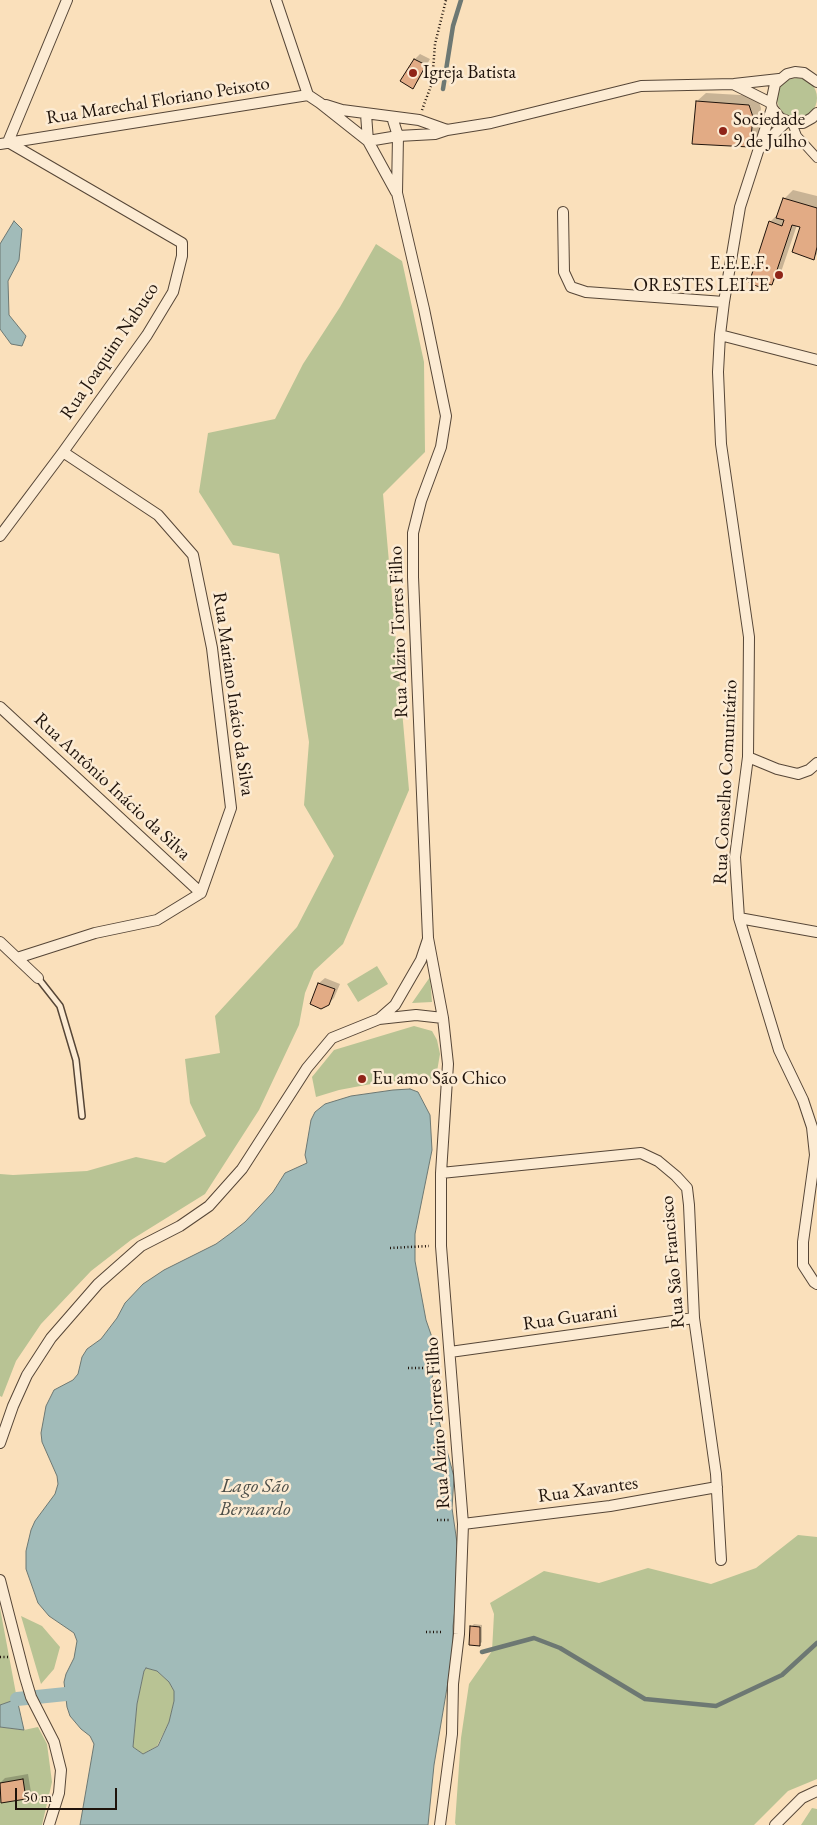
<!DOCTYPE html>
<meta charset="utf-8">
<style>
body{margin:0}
#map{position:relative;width:817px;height:1825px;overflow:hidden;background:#fae0bb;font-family:"EB Garamond",serif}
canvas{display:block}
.scale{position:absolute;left:15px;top:1788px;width:102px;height:22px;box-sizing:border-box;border:2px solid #1f130b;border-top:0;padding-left:6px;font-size:15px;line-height:18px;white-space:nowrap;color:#1f130b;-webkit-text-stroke:4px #fcebd3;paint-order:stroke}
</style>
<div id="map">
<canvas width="817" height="1825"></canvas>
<div class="scale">50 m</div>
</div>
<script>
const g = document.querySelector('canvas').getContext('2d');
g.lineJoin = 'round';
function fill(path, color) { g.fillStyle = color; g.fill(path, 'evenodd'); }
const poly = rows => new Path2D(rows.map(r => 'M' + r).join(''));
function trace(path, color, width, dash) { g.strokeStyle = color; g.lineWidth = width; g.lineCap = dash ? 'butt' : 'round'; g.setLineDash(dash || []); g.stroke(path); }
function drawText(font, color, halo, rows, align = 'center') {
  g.font = font + ' "EB Garamond",serif'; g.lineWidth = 5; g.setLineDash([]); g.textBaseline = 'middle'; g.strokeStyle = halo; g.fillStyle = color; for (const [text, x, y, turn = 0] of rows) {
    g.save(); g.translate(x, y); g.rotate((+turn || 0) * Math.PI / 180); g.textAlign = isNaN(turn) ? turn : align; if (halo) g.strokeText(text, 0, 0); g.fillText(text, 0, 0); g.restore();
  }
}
fill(poly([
 '777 98a20 20 0 1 1 40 0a20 20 0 1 1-40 0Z',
 [376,244,402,261,424,362,425,452,383,494,409,790,343,944,314,971,305,993,299,1025,259,1110,205,1194,131,1240,91,1271,41,1324,16,1361,2,1397,0,1396,0,1174,13,1175,87,1171,136,1157,165,1163,206,1136,190,1103,185,1059,220,1053,215,1016,297,927,334,856,304,805,309,742,279,554,233,545,199,492,208,433,275,419,303,364,340,307],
 [377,966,388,984,358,1002,347,984],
 [430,977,432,1002,412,1003],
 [414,1026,432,1031,437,1040,440,1054,435,1083,421,1080,371,1084,339,1090,316,1097,312,1077,334,1050],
 [798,1535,817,1537,817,1779,788,1791,754,1825,456,1825,455,1823,461,1738,469,1684,492,1651,494,1614,490,1603,544,1571,599,1583,648,1568,711,1584,756,1568],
 [0,1608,17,1699,0,1705],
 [21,1616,42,1626,60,1647,54,1669,41,1684],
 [146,1668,157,1671,169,1682,174,1691,174,1701,169,1722,157,1746,143,1754,133,1747,137,1704,144,1671],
 [0,1727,24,1730,38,1727,47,1744,52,1782,42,1825,0,1825],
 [812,1808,817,1809,817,1825,801,1825]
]), '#b8c394');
const water = poly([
 [14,221,22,229,19,260,8,281,9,315,26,336,22,346,11,344,0,329,0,244,14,221],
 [410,1089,418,1092,430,1115,432,1150,415,1234,415,1261,426,1320,435,1346,437,1357,431,1382,434,1402,454,1477,452,1508,458,1550,459,1575,453,1626,453,1652,434,1765,428,1825,80,1825,94,1744,90,1736,81,1729,70,1716,67,1707,64,1682,66,1674,74,1658,77,1641,74,1633,49,1616,38,1603,26,1569,26,1551,31,1530,35,1521,55,1494,58,1484,57,1476,42,1442,41,1433,46,1406,54,1390,73,1380,78,1374,82,1357,87,1349,101,1339,117,1318,125,1303,143,1284,164,1270,216,1244,231,1233,245,1222,273,1192,285,1173,307,1163,305,1155,311,1120,315,1112,325,1104,351,1096,393,1090,410,1089],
 [146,1668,157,1671,169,1682,174,1691,174,1701,169,1722,158,1746,143,1754,133,1747,137,1704,144,1671,146,1668],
 [17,1699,24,1730,0,1727,0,1705,17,1699]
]);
fill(water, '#a1bbb9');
trace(water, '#6d7873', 1);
fill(poly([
 [420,54,430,59,418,81,412,87,415,59],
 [706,93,757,96,761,108,759,137,750,146,697,101],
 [793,190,817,196,817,254,813,258,802,227,797,225,780,275,771,284,766,282,762,286,770,222,779,213,784,199],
 [325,978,340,984,334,998,328,1004,311,1004,319,983],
 [474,1624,482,1625,482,1642,479,1645,471,1627],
 [28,1774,31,1792,25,1798,2,1801,0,1783,5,1778]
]), '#0003');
trace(poly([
 [443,89,453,26,461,0],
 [482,1652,534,1638,560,1648,645,1699,716,1706,782,1675,817,1643]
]), '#6d7873', 4.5);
trace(poly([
 [17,1699,66,1694]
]), '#a1bbb9', 14);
const building = poly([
 [414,59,426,65,413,89,400,81,414,59],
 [696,101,749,105,753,117,750,147,692,144,696,101],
 [783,198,817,208,817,247,814,260,792,252,800,227,792,225,772,285,764,283,762,288,749,283,769,221,782,226,784,220,776,218,783,198],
 [318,983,335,989,329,1005,321,1009,310,1004,318,983],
 [470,1626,480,1627,480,1646,469,1645,470,1626],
 [23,1779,26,1799,1,1803,0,1783,23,1779]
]);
fill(building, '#e2ab85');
trace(building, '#1f130b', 1);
const service = poly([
 [38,978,60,1006,76,1060,82,1116]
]);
const pedestrian = poly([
 [792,123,797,136,817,158]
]);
const minor = poly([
 [276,0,308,95],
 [817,82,804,73,795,72,787,74,775,84,771,103,772,108,780,118,792,123,803,123,812,118,817,113],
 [735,85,771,103],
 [326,105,342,110,419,120,447,130],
 [772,108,740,207,724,302,720,335,718,372,721,444,749,637,748,757,735,857,739,918,779,1050,803,1100,812,1127,815,1155,803,1242,803,1265,814,1282,817,1284],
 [366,114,368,141,396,192],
 [392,117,398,136,397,193,424,309,446,416,441,447,421,501,413,533,413,577,428,938,443,1018,448,1064,441,1173,441,1246,463,1524,459,1634,453,1684,452,1734,440,1825],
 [8,142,67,0],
 [0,144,308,95,320,103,368,141,398,136,435,134,447,130,491,123,641,86,734,84,779,79],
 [761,147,787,121],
 [563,212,564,272,571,287,586,292,724,302],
 [720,335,817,360],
 [0,536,63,452,147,335,173,292,182,256,182,243,8,142],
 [0,707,201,893],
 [748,757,777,769,798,774,809,770,817,763],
 [739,918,817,932],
 [0,942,38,978],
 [17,958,95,933,157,920,201,893,231,808,212,648,193,555,158,515,63,452],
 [379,1019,395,1005,421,960,428,939],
 [441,1173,641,1153,658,1161,676,1176,687,1188,689,1205,694,1318,716,1474,721,1560],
 [450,1352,694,1318],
 [0,1443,13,1406,27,1375,51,1338,98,1284,141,1246,180,1226,209,1206,242,1169,307,1068,332,1038,379,1019,416,1015,443,1018],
 [463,1524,610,1506,717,1487],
 [0,1580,25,1677,31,1697,54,1742,61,1770,59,1793,49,1825],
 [775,1825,802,1798,817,1791]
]);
trace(service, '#564637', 8);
trace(pedestrian, '#564637', 10);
trace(minor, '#564637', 12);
trace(poly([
 [422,110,432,83,435,44,446,0],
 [390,1248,429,1246],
 [408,1368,428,1368,439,1360],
 [437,1520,451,1520],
 [426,1632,443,1632],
 [0,1657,9,1657]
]), '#1f130b', 2.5, [1, 2.5]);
trace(service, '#fcebd3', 5);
trace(pedestrian, '#fcebd3', 8);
trace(minor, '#fcebd3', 10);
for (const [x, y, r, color] of [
 [413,73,5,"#8f2418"],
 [723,131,5,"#8f2418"],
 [779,275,5,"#8f2418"],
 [362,1079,5,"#8f2418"]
]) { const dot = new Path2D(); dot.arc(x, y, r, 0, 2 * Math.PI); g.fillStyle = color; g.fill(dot); trace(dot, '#fcebd3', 2); }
drawText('19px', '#1f130b', '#fcebd3', [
 ["Igreja Batista",423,73],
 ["Sociedade",733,120],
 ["9 de Julho",733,142],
 ["E.E.E.F.",769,264,"right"],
 ["ORESTES LEITE",769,286,"right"],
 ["Eu amo São Chico",372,1079]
], 'left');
drawText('19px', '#1f130b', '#fcebd3', [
 ["Rua Marechal Floriano Peixoto",158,101,-9],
 ["Rua Joaquim Nabuco",110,351,-56],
 ["Rua Alziro Torres Filho",399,632,-92],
 ["Rua Mariano Inácio da Silva",233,694,82],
 ["Rua Conselho Comunitário",726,782,-87],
 ["Rua Antônio Inácio da Silva",112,787,43],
 ["Rua São Francisco",673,1262,-95],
 ["Rua Guarani",570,1318,-8],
 ["Rua Alziro Torres Filho",438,1423,-94],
 ["Rua Xavantes",588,1490,-8]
]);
drawText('italic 20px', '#4c4e48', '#fcebd3', [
 ["Lago São",255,1487],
 ["Bernardo",255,1510]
]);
</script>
